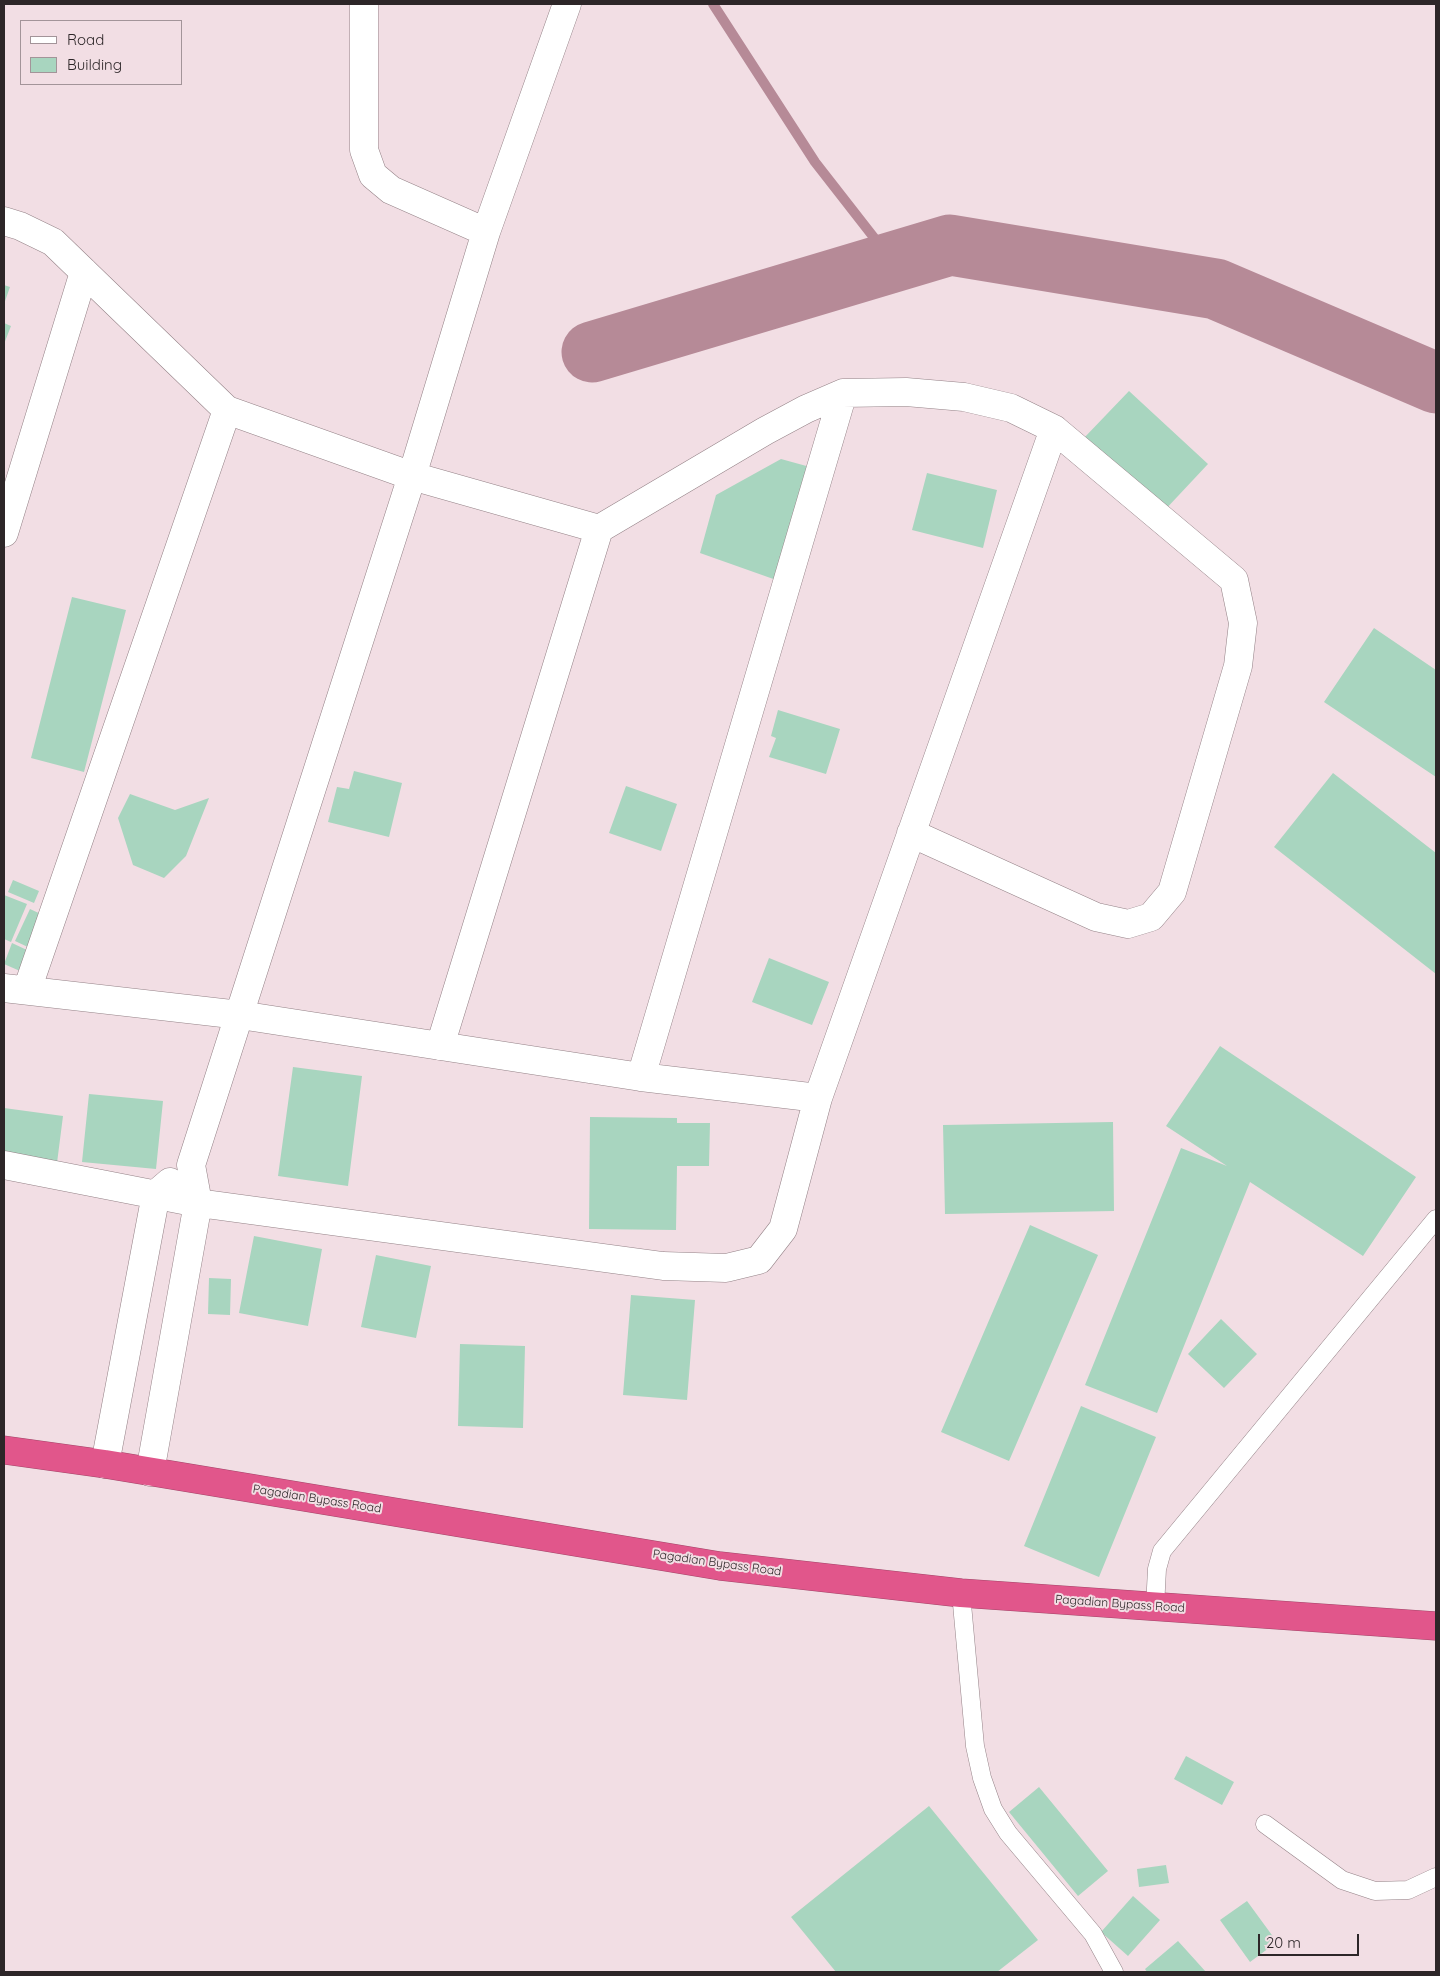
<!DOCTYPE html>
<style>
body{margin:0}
#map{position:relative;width:1440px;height:1976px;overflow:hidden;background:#f2dee4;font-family:Quicksand,sans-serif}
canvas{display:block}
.frame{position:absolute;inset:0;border:5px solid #2d2628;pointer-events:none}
.legend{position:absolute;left:20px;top:20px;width:162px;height:65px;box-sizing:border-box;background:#f2dee4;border:1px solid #a39499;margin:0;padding:6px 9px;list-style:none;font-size:15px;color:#2d2628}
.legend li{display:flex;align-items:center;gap:10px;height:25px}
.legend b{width:25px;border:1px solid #a39499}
.scale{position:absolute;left:1258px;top:1934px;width:101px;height:22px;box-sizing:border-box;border:2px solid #2d2628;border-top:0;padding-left:6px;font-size:15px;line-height:18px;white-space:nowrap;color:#2d2628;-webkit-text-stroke:4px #f2dee4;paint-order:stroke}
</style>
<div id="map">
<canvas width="1440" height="1976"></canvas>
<div class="frame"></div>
<ul class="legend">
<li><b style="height:6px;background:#fff"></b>Road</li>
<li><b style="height:14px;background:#a8d5bf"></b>Building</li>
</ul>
<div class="scale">20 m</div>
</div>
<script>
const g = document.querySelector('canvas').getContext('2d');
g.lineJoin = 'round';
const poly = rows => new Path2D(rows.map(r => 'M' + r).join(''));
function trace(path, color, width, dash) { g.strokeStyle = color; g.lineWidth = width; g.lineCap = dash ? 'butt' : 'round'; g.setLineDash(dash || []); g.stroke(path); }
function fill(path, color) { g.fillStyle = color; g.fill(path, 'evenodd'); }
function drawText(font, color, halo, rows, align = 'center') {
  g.font = font + ' Quicksand,sans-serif'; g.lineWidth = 4; g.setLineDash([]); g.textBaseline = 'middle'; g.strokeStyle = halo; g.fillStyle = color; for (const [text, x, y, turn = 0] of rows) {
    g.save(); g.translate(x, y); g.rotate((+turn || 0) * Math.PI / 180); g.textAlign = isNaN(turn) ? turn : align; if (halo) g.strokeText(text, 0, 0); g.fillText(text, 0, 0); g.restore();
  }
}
trace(poly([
 [713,4,815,162,893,262]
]), '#b68a97', 10);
trace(poly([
 [592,352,950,245,1216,289,1436,383]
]), '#b68a97', 61);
fill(poly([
 [4,285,10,287,4,304],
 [4,323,11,326,4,344],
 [1129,391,1208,464,1163,512,1083,439],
 [781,459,810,467,779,581,700,553,716,495],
 [927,473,997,490,983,548,912,530],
 [72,597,126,610,84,772,31,758],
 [1374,628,1436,670,1436,777,1324,702],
 [778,710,840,729,826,774,769,757,776,738,771,736],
 [354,771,402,783,389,837,328,822,337,787,349,789],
 [1333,773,1436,853,1436,974,1274,847],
 [626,786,677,804,661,851,609,833],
 [130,794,175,810,209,798,186,856,164,878,133,865,118,818],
 [13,880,39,891,34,903,8,892],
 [4,895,27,904,11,942,4,939],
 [30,909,45,916,30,948,15,941],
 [12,943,29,951,20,971,4,964],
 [769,958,829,982,812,1025,752,1002],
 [1220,1046,1416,1177,1363,1256,1250,1182,1157,1413,1085,1385,1181,1148,1227,1166,1166,1126],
 [293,1067,362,1076,348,1186,278,1176],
 [89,1094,163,1101,156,1169,82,1162],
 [4,1108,63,1116,57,1163,4,1156],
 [590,1117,677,1118,677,1123,710,1123,709,1166,677,1166,676,1230,589,1229],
 [1113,1122,1114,1211,945,1214,943,1125],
 [1030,1225,1098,1255,1009,1461,941,1432],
 [254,1236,322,1249,308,1326,239,1313],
 [376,1255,431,1266,416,1338,361,1327],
 [209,1278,231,1279,230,1315,208,1314],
 [631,1295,695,1300,687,1400,623,1395],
 [1221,1319,1257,1354,1224,1388,1188,1354],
 [460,1344,525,1346,523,1428,458,1426],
 [1081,1406,1156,1437,1099,1577,1024,1546],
 [1186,1756,1234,1782,1222,1805,1174,1779],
 [1039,1787,1108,1871,1078,1896,1009,1812],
 [929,1806,1038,1940,997,1972,836,1972,791,1917],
 [1166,1865,1169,1883,1139,1887,1137,1869],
 [1133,1896,1160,1920,1128,1956,1101,1932],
 [1247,1901,1277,1942,1250,1962,1220,1920],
 [1178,1941,1206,1972,1147,1972,1145,1969]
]), '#a8d5bf');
const lane = poly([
 [961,1593,975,1746,982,1778,993,1809,1008,1833,1093,1934,1114,1972],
 [1155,1607,1157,1569,1162,1551,1436,1219],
 [1265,1824,1342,1880,1375,1891,1408,1890,1436,1877]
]);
const street = poly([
 [364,4,364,150,373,175,391,190,486,232],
 [4,221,20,226,53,242,227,410,412,476,599,529,765,431,806,409,843,393,906,392,964,397,1011,408,1054,429,1234,580,1243,623,1238,666,1172,892,1151,917,1128,924,1096,917,911,833],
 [4,533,84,272],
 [4,988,240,1015,641,1077,818,1098],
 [27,990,227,410],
 [440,1046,599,529],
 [641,1077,843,393],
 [4,1165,198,1203,663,1266,726,1268,759,1260,783,1229,818,1098,1054,429],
 [105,1464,156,1194,170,1182],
 [150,1472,198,1203,191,1165,412,476,486,232,567,4]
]);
const highway = poly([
 [4,1450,105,1464,720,1566,961,1593,1436,1626]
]);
trace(lane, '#948287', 19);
trace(street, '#948287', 29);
trace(highway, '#a24568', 29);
trace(lane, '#fff', 18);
trace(street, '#fff', 28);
trace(highway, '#e1568b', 28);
drawText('12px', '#2d2628', '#f2dee4', [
 ["Pagadian Bypass Road",317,1499,9],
 ["Pagadian Bypass Road",717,1563,8],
 ["Pagadian Bypass Road",1120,1604,4]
]);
</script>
